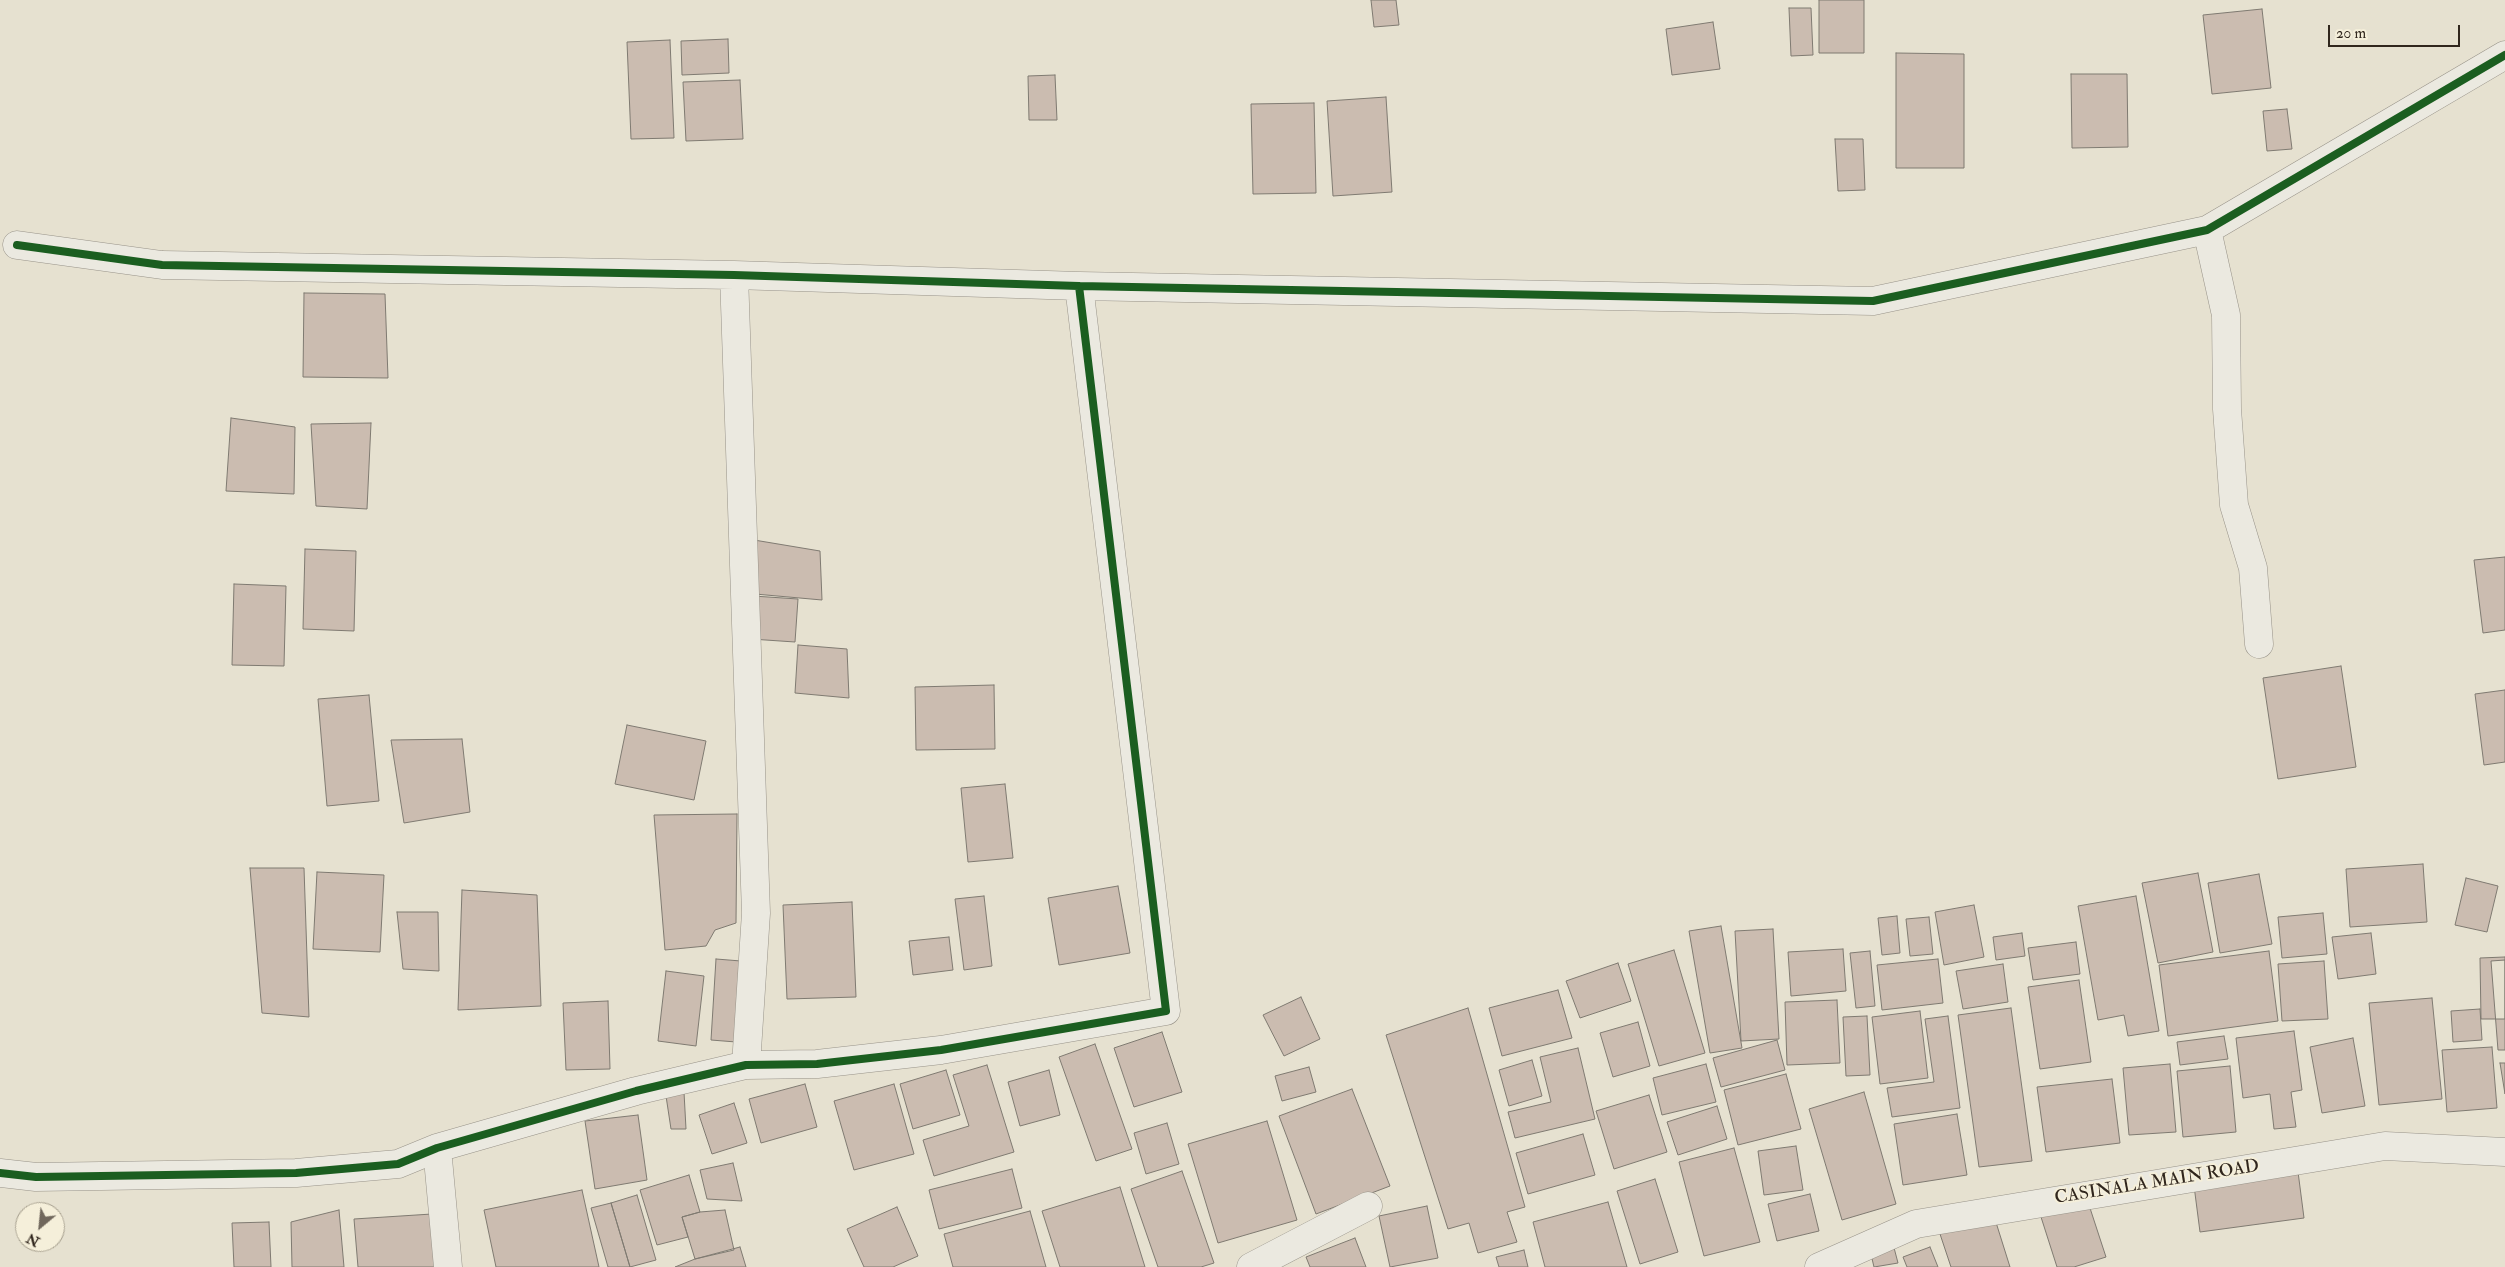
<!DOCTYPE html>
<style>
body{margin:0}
#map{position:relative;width:2505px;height:1267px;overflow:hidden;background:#e6e1d0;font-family:"IM FELL Double Pica",serif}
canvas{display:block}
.north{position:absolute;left:15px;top:1202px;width:50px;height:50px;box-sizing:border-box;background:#f5efda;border:1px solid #a69f8e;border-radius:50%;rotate:208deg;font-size:14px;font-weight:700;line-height:20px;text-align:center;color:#30261d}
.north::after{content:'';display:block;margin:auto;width:18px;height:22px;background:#70675c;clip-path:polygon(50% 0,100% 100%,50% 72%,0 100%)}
.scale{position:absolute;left:2328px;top:25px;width:132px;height:22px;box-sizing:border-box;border:2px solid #30261d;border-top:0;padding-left:6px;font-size:15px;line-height:18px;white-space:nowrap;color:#30261d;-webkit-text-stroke:4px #f5efda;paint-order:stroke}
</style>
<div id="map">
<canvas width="2505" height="1267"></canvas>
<div class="north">N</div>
<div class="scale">20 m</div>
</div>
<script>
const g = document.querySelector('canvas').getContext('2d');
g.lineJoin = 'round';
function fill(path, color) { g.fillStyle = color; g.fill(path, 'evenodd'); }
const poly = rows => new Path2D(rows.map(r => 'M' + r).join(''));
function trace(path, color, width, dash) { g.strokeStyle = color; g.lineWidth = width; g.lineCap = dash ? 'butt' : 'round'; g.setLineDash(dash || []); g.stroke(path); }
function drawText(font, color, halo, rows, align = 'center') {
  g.font = font + ' "IM FELL Double Pica",serif'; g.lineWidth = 4; g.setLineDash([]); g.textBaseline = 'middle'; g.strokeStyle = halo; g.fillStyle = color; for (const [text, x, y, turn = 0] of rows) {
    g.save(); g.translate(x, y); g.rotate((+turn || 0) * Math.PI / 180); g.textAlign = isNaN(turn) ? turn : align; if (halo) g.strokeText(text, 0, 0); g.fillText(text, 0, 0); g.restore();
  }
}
const building = poly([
 [1371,0,1396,0,1399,25,1374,27,1371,0],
 [1819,0,1864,0,1864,53,1819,53,1819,0],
 [1789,8,1811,8,1813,55,1791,56,1789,8],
 [2262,9,2271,88,2212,94,2203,15,2262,9],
 [1713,22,1720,69,1672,75,1666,29,1713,22],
 [728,39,729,73,682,75,681,41,728,39],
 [670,40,674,138,631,139,627,42,670,40],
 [1896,53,1964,54,1964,168,1896,168,1896,53],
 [2071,74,2127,74,2128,147,2072,148,2071,74],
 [1055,75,1057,120,1029,120,1028,76,1055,75],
 [740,80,743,139,686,141,683,82,740,80],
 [1386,97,1392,192,1333,196,1327,101,1386,97],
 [1314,103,1316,193,1253,194,1251,104,1314,103],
 [2287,109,2292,149,2267,151,2263,111,2287,109],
 [1835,139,1863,139,1865,190,1838,191,1835,139],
 [304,293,385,294,388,378,303,377,304,293],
 [231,418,295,427,294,494,226,491,231,418],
 [371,423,367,509,316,506,311,424,371,423],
 [754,540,820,551,822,600,755,594,754,540],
 [305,549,356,551,354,631,303,629,305,549],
 [2505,557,2505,630,2483,633,2474,560,2505,557],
 [234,584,286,586,284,666,232,665,234,584],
 [753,596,798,599,795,642,751,639,753,596],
 [798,645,847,649,849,698,795,693,798,645],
 [2341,666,2356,767,2278,779,2263,678,2341,666],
 [994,685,995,749,916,750,915,687,994,685],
 [2505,690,2505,762,2484,765,2475,694,2505,690],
 [369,695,379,801,327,806,318,699,369,695],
 [627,725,706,741,694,800,615,784,627,725],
 [462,739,470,812,404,823,391,740,462,739],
 [1005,784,1013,858,968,862,961,788,1005,784],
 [737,814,736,923,715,930,706,946,665,950,654,815,737,814],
 [2423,864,2427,922,2350,927,2346,869,2423,864],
 [250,868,304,868,309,1017,262,1013,250,868],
 [317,872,384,875,380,952,313,949,317,872],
 [2198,873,2213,952,2158,963,2142,883,2198,873],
 [2259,874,2272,944,2220,953,2208,883,2259,874],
 [2466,878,2498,886,2487,932,2455,925,2466,878],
 [1118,886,1130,953,1059,965,1048,898,1118,886],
 [462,890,537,895,541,1006,458,1010,462,890],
 [984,896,992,966,964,970,955,899,984,896],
 [2136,896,2159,1031,2128,1036,2124,1015,2098,1020,2078,906,2136,896],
 [852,902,856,997,787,999,783,905,852,902],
 [1974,905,1984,957,1944,965,1935,912,1974,905],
 [397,912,438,912,439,971,403,969,397,912],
 [2323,913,2327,954,2282,958,2278,917,2323,913],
 [1897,916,1900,953,1882,955,1878,918,1897,916],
 [1929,917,1933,954,1910,956,1906,919,1929,917],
 [1721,926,1742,1048,1710,1053,1689,931,1721,926],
 [1773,929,1779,1039,1741,1041,1735,931,1773,929],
 [2022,933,2025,956,1996,960,1993,937,2022,933],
 [2371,933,2376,974,2338,979,2332,937,2371,933],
 [949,937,953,970,913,975,909,941,949,937],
 [2076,942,2080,974,2033,980,2028,948,2076,942],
 [1843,949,1846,991,1791,996,1788,952,1843,949],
 [1674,950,1705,1053,1659,1066,1628,964,1674,950],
 [1870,951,1875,1006,1856,1008,1850,953,1870,951],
 [2269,951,2278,1021,2168,1036,2159,965,2269,951],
 [2505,957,2505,1019,2481,1019,2480,958,2505,957],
 [716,959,741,961,736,1042,711,1040,716,959],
 [1938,959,1943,1003,1882,1010,1877,965,1938,959],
 [2505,960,2505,1050,2498,1050,2491,961,2505,960],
 [2324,961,2328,1019,2282,1021,2278,964,2324,961],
 [1618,963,1631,1001,1580,1018,1566,981,1618,963],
 [2003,964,2008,1002,1963,1009,1956,971,2003,964],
 [666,971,704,976,696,1046,658,1041,666,971],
 [2079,980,2091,1062,2040,1069,2028,987,2079,980],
 [1558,990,1572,1038,1502,1056,1489,1008,1558,990],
 [1301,997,1320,1039,1284,1056,1263,1015,1301,997],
 [2432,998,2442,1099,2379,1105,2369,1003,2432,998],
 [1837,1000,1840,1063,1787,1065,1785,1002,1837,1000],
 [608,1001,610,1069,566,1070,563,1003,608,1001],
 [1468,1008,1525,1207,1507,1212,1517,1242,1478,1253,1469,1223,1448,1229,1386,1035,1468,1008],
 [2011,1008,2032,1161,1979,1167,1958,1015,2011,1008],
 [2480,1009,2482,1040,2453,1042,2451,1011,2480,1009],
 [1920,1011,1928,1078,1880,1084,1872,1017,1920,1011],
 [1867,1016,1870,1075,1846,1076,1843,1017,1867,1016],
 [1948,1016,1960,1108,1892,1117,1887,1088,1934,1082,1925,1019,1948,1016],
 [1638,1022,1650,1066,1613,1077,1600,1033,1638,1022],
 [2294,1031,2302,1090,2291,1092,2296,1127,2274,1129,2270,1094,2243,1098,2236,1038,2294,1031],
 [1162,1032,1182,1092,1134,1107,1114,1048,1162,1032],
 [2224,1036,2228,1059,2180,1065,2177,1042,2224,1036],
 [2353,1038,2365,1106,2322,1113,2310,1047,2353,1038],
 [1777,1040,1785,1070,1721,1087,1713,1058,1777,1040],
 [1095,1044,1132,1149,1096,1161,1059,1057,1095,1044],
 [2492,1047,2497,1108,2447,1112,2442,1050,2492,1047],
 [1578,1048,1595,1119,1515,1138,1508,1112,1551,1102,1540,1057,1578,1048],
 [1532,1060,1542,1096,1509,1106,1499,1070,1532,1060],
 [2500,1063,2505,1063,2505,1094,2500,1063],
 [1706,1064,1716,1102,1662,1115,1653,1078,1706,1064],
 [2170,1064,2176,1132,2129,1135,2123,1068,2170,1064],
 [987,1065,1014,1152,934,1176,923,1140,969,1126,953,1075,987,1065],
 [2230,1066,2236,1132,2183,1137,2177,1071,2230,1066],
 [1309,1067,1316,1092,1282,1101,1275,1076,1309,1067],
 [946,1070,960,1115,913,1129,900,1084,946,1070],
 [1049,1070,1060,1115,1020,1126,1008,1082,1049,1070],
 [1786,1074,1801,1129,1738,1145,1724,1090,1786,1074],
 [2112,1079,2120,1143,2046,1152,2037,1087,2112,1079],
 [805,1084,817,1127,761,1143,749,1099,805,1084],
 [894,1084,914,1154,854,1170,834,1101,894,1084],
 [1352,1089,1390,1186,1316,1214,1279,1116,1352,1089],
 [684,1092,686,1129,671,1129,666,1096,684,1092],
 [1864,1092,1896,1204,1842,1220,1809,1109,1864,1092],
 [1649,1095,1667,1152,1614,1169,1596,1111,1649,1095],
 [734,1103,747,1143,712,1154,699,1115,734,1103],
 [1717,1106,1727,1139,1678,1155,1667,1122,1717,1106],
 [1957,1114,1967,1175,1903,1185,1894,1124,1957,1114],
 [638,1115,647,1180,595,1189,585,1121,638,1115],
 [1267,1121,1297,1220,1218,1243,1188,1144,1267,1121],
 [1167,1123,1179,1164,1146,1174,1134,1133,1167,1123],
 [1583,1134,1595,1175,1528,1194,1516,1153,1583,1134],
 [1796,1146,1803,1190,1764,1195,1758,1151,1796,1146],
 [1734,1148,1760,1242,1704,1256,1679,1162,1734,1148],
 [733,1163,742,1201,707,1199,700,1170,733,1163],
 [2297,1164,2304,1218,2200,1232,2193,1178,2297,1164],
 [1012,1169,1022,1208,939,1229,929,1190,1012,1169],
 [1182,1171,1214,1263,1201,1267,1158,1267,1131,1189,1182,1171],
 [689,1175,700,1212,682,1217,688,1237,657,1245,640,1190,689,1175],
 [1655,1179,1678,1252,1640,1264,1617,1191,1655,1179],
 [1120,1187,1145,1267,1060,1267,1042,1211,1120,1187],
 [582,1190,599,1267,496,1267,484,1210,582,1190],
 [1810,1194,1819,1231,1777,1241,1768,1204,1810,1194],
 [637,1195,656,1260,630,1267,611,1203,637,1195],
 [1608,1202,1627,1267,1545,1267,1533,1222,1608,1202],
 [2088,1202,2106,1257,2074,1267,2057,1267,2041,1217,2088,1202],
 [611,1203,630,1267,608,1267,591,1208,611,1203],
 [1427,1206,1438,1258,1390,1267,1379,1216,1427,1206],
 [897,1207,918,1256,893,1267,864,1267,847,1229,897,1207],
 [339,1210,344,1267,292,1267,291,1222,339,1210],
 [725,1210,734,1250,695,1259,682,1217,700,1212,725,1210],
 [1030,1211,1046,1267,953,1267,944,1234,1030,1211],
 [432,1214,436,1267,358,1267,354,1219,432,1214],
 [1994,1216,2010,1267,1951,1267,1940,1234,1994,1216],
 [269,1222,271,1267,234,1267,232,1223,269,1222],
 [1355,1238,1366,1267,1310,1267,1306,1257,1355,1238],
 [1892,1240,1898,1263,1874,1267,1869,1246,1892,1240],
 [740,1247,746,1267,675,1267,695,1259,740,1247],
 [1930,1247,1938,1267,1907,1267,1903,1257,1930,1247],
 [1524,1250,1528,1267,1499,1267,1496,1257,1524,1250]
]);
fill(building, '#cbbcb0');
trace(building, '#7f7a71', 1);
const minor = poly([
 [2207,230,2226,315,2227,409,2234,505,2253,568,2259,644],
 [17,245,162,265,734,275,1079,286,1873,301,2207,230,2505,55],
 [734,275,756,913,746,1065],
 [437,1148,448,1267],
 [0,1173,36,1177,296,1173,398,1164,437,1148,636,1091,746,1065,817,1064,941,1050,1166,1011,1079,286],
 [1251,1267,1368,1206],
 [1819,1267,1916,1224,2385,1146,2505,1152]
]);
trace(minor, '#989389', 29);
trace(minor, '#ebe9e0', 28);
trace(poly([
 [17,245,162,265,734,275,1079,286,1873,301,2207,230,2505,55],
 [0,1173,36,1177,296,1173,398,1164,437,1148,636,1091,746,1065,817,1064,941,1050,1166,1011,1079,286]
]), '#1b5e20', 8);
drawText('18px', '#30261d', '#f5efda', [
 ["CASINALA MAIN ROAD",2157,1183,-9]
]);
</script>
